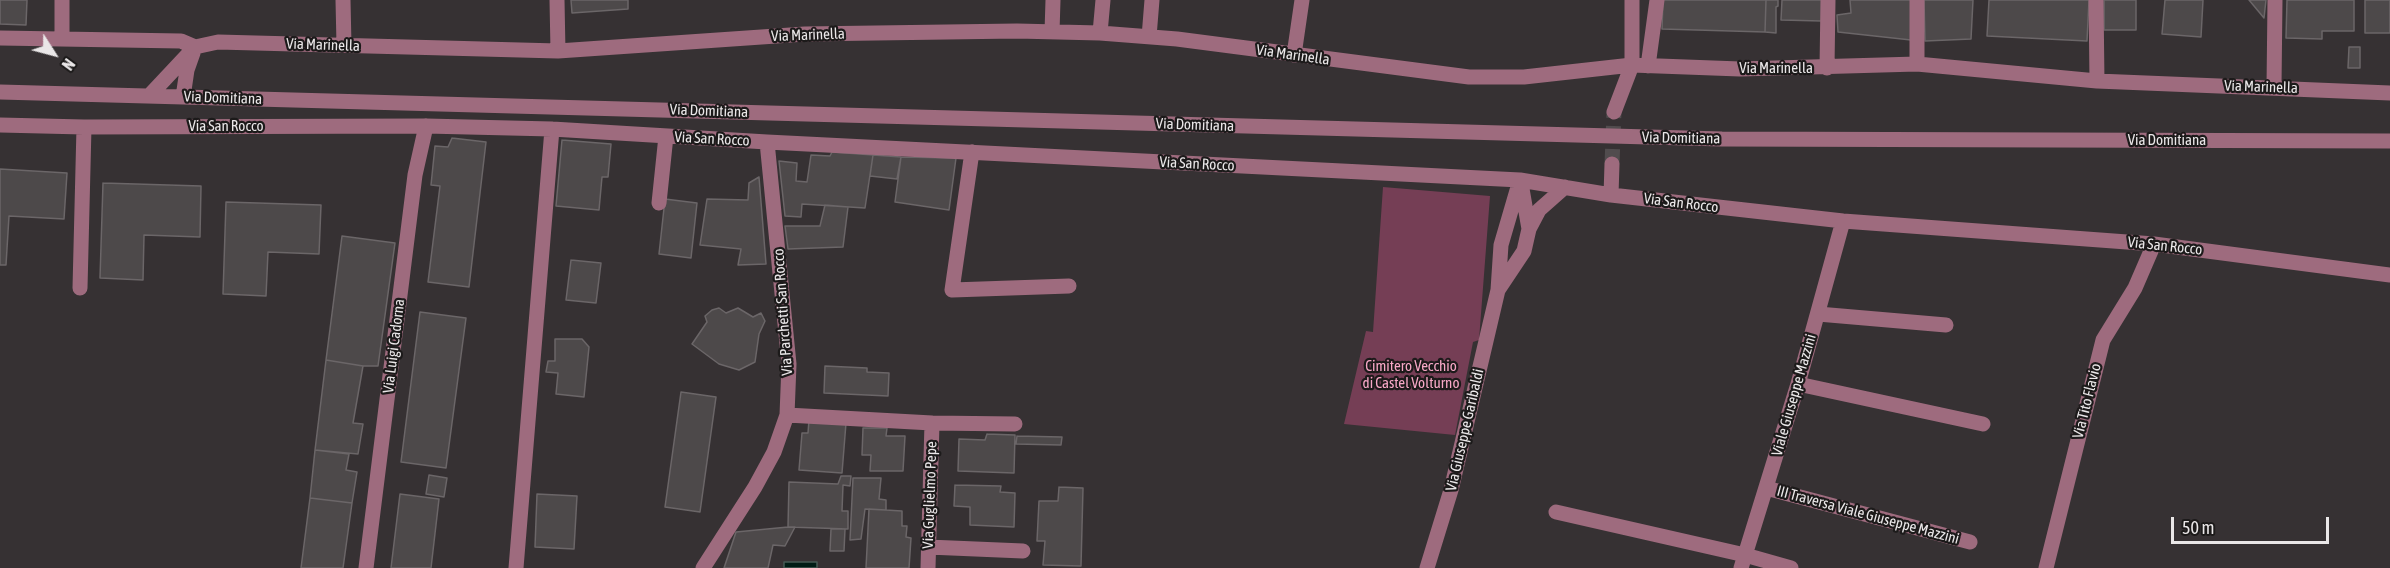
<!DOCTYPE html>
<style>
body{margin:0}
#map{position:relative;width:2390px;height:568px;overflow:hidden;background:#363133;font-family:"Asap Condensed",sans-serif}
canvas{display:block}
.north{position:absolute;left:24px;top:24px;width:60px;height:60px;-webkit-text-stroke:4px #1c1a1a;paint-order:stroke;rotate:126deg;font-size:16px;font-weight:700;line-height:24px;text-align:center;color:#eae7e8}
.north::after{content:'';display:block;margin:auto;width:21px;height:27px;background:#eae7e8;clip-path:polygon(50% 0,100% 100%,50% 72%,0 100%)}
.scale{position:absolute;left:2171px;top:517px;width:158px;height:27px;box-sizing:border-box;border:3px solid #eae7e8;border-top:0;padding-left:8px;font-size:18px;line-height:21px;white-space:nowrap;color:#eae7e8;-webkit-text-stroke:4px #1c1a1a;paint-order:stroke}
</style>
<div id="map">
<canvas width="2390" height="568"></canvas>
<div class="north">N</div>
<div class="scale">50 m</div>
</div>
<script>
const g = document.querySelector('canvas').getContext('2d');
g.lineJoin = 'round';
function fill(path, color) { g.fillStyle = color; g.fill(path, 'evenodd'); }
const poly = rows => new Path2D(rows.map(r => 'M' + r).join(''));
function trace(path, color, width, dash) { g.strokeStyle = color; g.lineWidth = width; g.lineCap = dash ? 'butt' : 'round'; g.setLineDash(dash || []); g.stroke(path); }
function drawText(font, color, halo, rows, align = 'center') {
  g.font = font + ' "Asap Condensed",sans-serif'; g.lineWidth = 4.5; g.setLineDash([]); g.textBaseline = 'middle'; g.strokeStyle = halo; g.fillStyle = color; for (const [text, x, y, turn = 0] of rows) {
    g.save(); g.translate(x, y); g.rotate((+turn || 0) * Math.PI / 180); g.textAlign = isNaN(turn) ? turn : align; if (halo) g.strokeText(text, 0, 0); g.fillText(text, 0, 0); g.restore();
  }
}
fill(poly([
 [1383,187,1490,196,1479,340,1473,342,1455,435,1344,424,1366,331,1373,332]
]), '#753e55');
const water = poly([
 [784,562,817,562,817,568,784,568,784,562]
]);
fill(water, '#001c15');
trace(water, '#465954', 1.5);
const building = poly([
 [0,0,27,0,26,25,0,24,0,0],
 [571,0,628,0,628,9,572,13,571,0],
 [1663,0,1766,0,1765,32,1662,29,1663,0],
 [1766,0,1778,0,1778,6,1776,7,1776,33,1765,32,1766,0],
 [1782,0,1823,0,1822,21,1781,20,1782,0],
 [1850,0,1912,0,1911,40,1838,32,1837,15,1851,13,1850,0],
 [1924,0,1973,0,1971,39,1925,41,1924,0],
 [1989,0,2089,0,2087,41,1987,36,1989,0],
 [2104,0,2136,0,2136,30,2104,30,2104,0],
 [2165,0,2203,0,2201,37,2162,34,2165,0],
 [2249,0,2266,0,2264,18,2249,0],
 [2287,0,2354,0,2354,31,2322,31,2322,39,2286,38,2287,0],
 [2365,0,2390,0,2390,33,2365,33,2365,0],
 [2349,47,2360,47,2360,68,2348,68,2349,47],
 [452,138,486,142,469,287,428,282,440,186,431,185,435,146,448,147,452,138],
 [562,140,611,144,608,177,602,177,599,210,556,206,562,140],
 [832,152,873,155,865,208,802,204,801,217,785,216,779,161,797,163,796,181,807,182,811,155,830,156,832,152],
 [873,155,901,157,897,179,870,176,873,155],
 [901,157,956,158,949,210,895,202,901,157],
 [0,169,67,173,64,219,9,216,6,265,0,265,0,169],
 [759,177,766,264,738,265,741,249,700,245,707,199,748,200,749,183,759,177],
 [103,183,201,186,200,237,144,235,143,280,100,278,103,183],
 [665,199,697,203,691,258,659,254,665,199],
 [226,202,321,205,319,254,268,252,266,296,223,294,226,202],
 [825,205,848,207,843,247,788,249,785,226,820,226,825,205],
 [342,236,395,243,378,366,363,366,326,360,342,236],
 [571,260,601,263,596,303,566,300,571,260],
 [719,308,726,313,738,308,753,317,761,313,765,321,759,334,755,362,739,370,719,364,692,344,707,322,705,316,712,310,719,308],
 [420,312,466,318,446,468,401,462,420,312],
 [555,339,582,339,589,347,584,397,556,394,558,373,546,372,548,361,555,361,555,339],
 [326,360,363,366,353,423,363,424,358,454,315,450,326,360],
 [825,366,867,368,867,372,889,373,888,396,824,393,825,366],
 [681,392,716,397,700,512,665,507,681,392],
 [809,420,846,423,842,473,799,470,802,433,808,433,809,420],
 [863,428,887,428,886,436,905,436,903,471,870,471,871,455,862,455,863,428],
 [987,434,1015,435,1014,473,958,471,959,439,985,440,987,434],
 [1017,436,1062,437,1061,445,1016,444,1017,436],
 [315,450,349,454,346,470,357,472,352,503,310,498,315,450],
 [429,475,447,478,444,497,426,494,429,475],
 [841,476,851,476,850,486,843,485,842,511,848,511,848,529,788,527,789,482,838,484,841,476],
 [853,478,881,478,879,499,886,500,886,510,865,509,861,539,850,540,853,478],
 [955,485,1001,486,1000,492,1015,493,1014,527,970,525,970,507,954,506,955,485],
 [1059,487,1083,488,1081,566,1043,565,1045,541,1037,541,1039,501,1058,501,1059,487],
 [400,494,439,499,431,568,391,568,400,494],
 [537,494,577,496,574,549,535,547,537,494],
 [310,498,352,503,343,568,301,568,310,498],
 [869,509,902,511,902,526,907,526,906,537,911,538,909,568,866,568,869,509],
 [788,527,795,527,785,546,773,545,768,568,724,568,736,532,788,527],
 [831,529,845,529,844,551,830,551,831,529]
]);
fill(building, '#4d494a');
trace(building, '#6b6668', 1.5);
trace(poly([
 [1612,164,1614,112]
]), '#514c4e', 15, [15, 8]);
trace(poly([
 [62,0,62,39],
 [343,0,344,45],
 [557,0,558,51],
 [2096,0,2097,81],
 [1052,32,1053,0],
 [1100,33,1103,0],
 [1149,37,1152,0],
 [0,38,181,41,195,47],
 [1294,55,1302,0],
 [1917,64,1917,0],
 [1648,66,1657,0],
 [1827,68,1828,0],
 [2274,87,2275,0],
 [0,92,1722,139,2390,141],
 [149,96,195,47,218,42,558,51,805,34,1017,31,1100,33,1177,39,1469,77,1524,77,1632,65,1740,69,1917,64,2097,81,2390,93],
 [183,97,187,70,193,53],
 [1614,112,1632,65,1632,0],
 [0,125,84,127,426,126,552,129,767,142,1520,180,1611,195,1843,221,2154,244,2390,275],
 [972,152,952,290,1069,286],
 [1611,195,1612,164],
 [659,203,666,136],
 [1529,229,1539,210,1565,187],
 [80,288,84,127],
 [1498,290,1524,251,1529,229,1521,183],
 [1818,314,1946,325],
 [1798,384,1983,424],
 [787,415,932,423,928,568],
 [932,423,1015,424],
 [1766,488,1970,542],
 [1556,512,1745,555,1791,568],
 [928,547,1023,551],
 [366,568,415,175,426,126],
 [516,568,552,129],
 [703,568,755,487,774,452,787,415,789,364,767,142],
 [1427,568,1451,490,1498,290,1501,245,1520,180],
 [1741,568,1798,384,1843,221],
 [2046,568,2103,340,2135,288,2154,244]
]), '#9e6b7e', 15);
drawText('15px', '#eae7e8', '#1c1a1a', [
 ["Via Marinella",808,35,-2],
 ["Via Marinella",323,45,2],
 ["Via Marinella",1293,55,8],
 ["Via Marinella",1776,68],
 ["Via Marinella",2261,87,2],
 ["Via Domitiana",223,98,2],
 ["Via Domitiana",709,111,2],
 ["Via Domitiana",1195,125,2],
 ["Via San Rocco",226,126],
 ["Via Domitiana",1681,138,1],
 ["Via San Rocco",712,139,3],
 ["Via Domitiana",2167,140],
 ["Via San Rocco",1197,164,3],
 ["Via San Rocco",1681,203,7],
 ["Via San Rocco",2165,246,6],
 ["Via Parchetti San Rocco",783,312,-94],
 ["Via Luigi Cadorna",394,346,-83],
 ["Viale Giuseppe Mazzini",1794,395,-74],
 ["Via Tito Flavio",2087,401,-76],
 ["Via Giuseppe Garibaldi",1465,430,-77],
 ["Via Guglielmo Pepe",930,495,-88],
 ["III Traversa Viale Giuseppe Mazzini",1868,515,15]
]);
drawText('15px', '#f8a8c7', '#1c1a1a', [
 ["Cimitero Vecchio",1411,366],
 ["di Castel Volturno",1411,383]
]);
</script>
